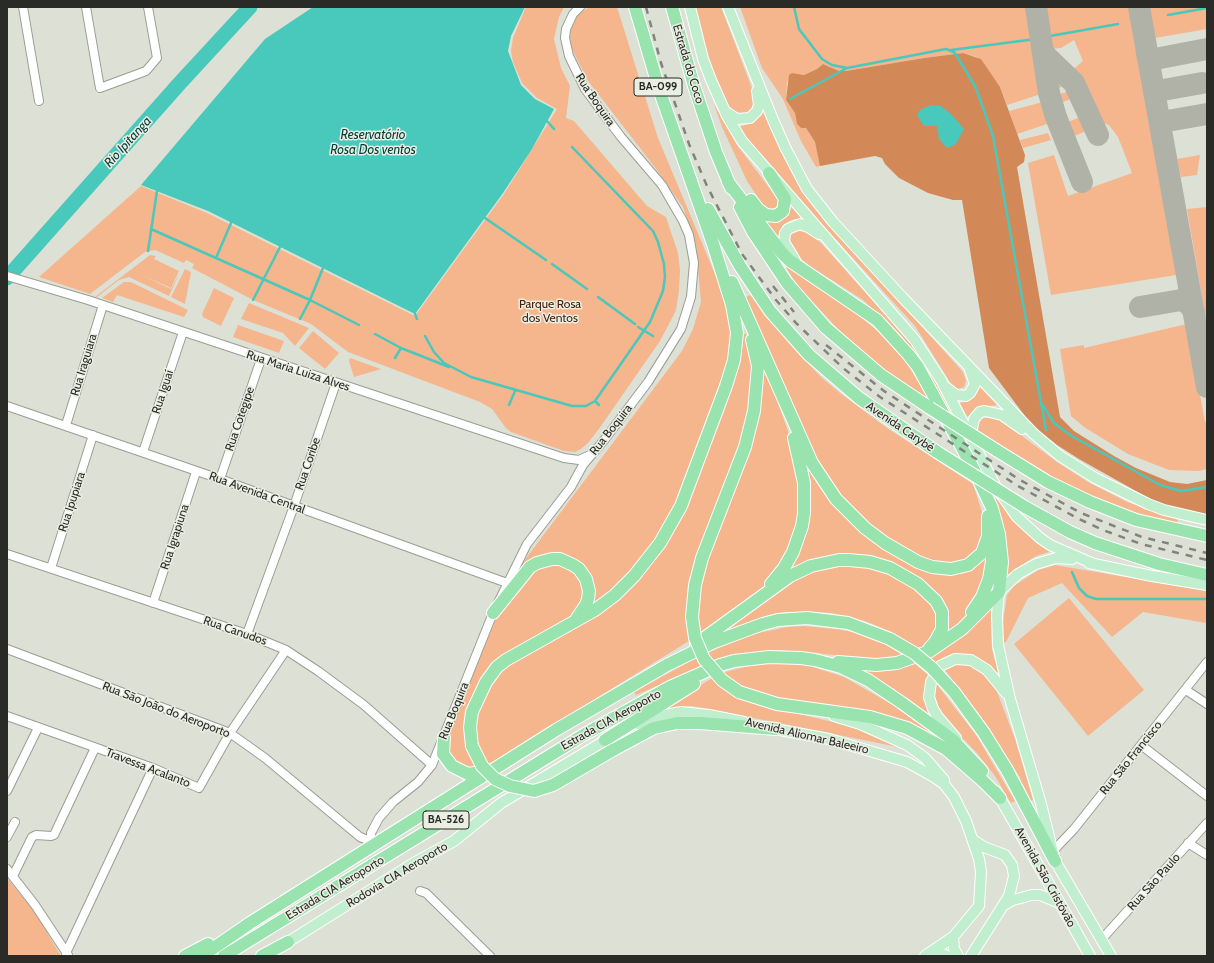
<!DOCTYPE html>
<meta charset="utf-8">
<style>
body{margin:0}
#map{position:relative;width:1214px;height:963px;overflow:hidden;background:#dde1d5;font-family:Cabin,sans-serif}
canvas{display:block}
.frame{position:absolute;inset:0;border:8px solid #2a2b27;pointer-events:none}
</style>
<div id="map">
<canvas width="1214" height="963"></canvas>
<div class="frame"></div>
</div>
<script>
const g = document.querySelector('canvas').getContext('2d');
g.lineJoin = 'round';
function fill(path, color) { g.fillStyle = color; g.fill(path, 'evenodd'); }
const poly = rows => new Path2D(rows.map(r => 'M' + r).join(''));
function trace(path, color, width, dash) { g.strokeStyle = color; g.lineWidth = width; g.lineCap = dash ? 'butt' : 'round'; g.setLineDash(dash || []); g.stroke(path); }
function drawText(font, color, halo, rows, align = 'center') {
  g.font = font + ' Cabin,sans-serif'; g.lineWidth = 3; g.setLineDash([]); g.textBaseline = 'middle'; g.strokeStyle = halo; g.fillStyle = color; for (const [text, x, y, turn = 0] of rows) {
    g.save(); g.translate(x, y); g.rotate((+turn || 0) * Math.PI / 180); g.textAlign = isNaN(turn) ? turn : align; if (halo) g.strokeText(text, 0, 0); g.fillText(text, 0, 0); g.restore();
  }
}
fill(poly([
 [526,7,564,7,559,17,554,39,561,68,570,86,566,118,574,121,647,206,666,217,678,253,680,270,679,291,676,310,670,322,660,341,601,426,588,443,581,449,575,452,564,451,511,432,506,428,492,409,480,402,348,352,311,324,253,300,192,268,194,264,186,260,184,263,155,250,145,252,90,294,39,277,141,186,207,213,415,316,504,194,557,109,537,98,522,83,513,62,511,51,513,38],
 [592,7,617,7,658,138,725,298,730,320,732,340,729,361,685,483,672,511,645,557,611,591,592,606,572,559,524,567,521,565,682,351,693,329,701,302,696,245,683,207,654,166,588,81,572,49,570,37,571,27,576,16,586,9],
 [695,7,721,7,753,91,754,105,747,114,739,114,726,104,709,63],
 [740,7,1032,7,1038,46,1040,78,1044,93,1007,105,1000,87,977,57,963,53,924,58,846,71,839,71,823,64,817,69,804,75,792,73,787,82,786,100,795,113,797,124,801,128,806,128,815,142,820,161,820,166,816,167,801,141,783,99,762,68],
 [1042,7,1130,7,1178,274,1176,275,1051,295,1028,163,1054,155,1068,196,1132,173,1118,137,1109,125,1104,123,1098,125,1080,82,1071,71,1083,61,1074,40,1061,48,1050,49,1048,46],
 [1149,7,1207,7,1207,29,1155,38],
 [1050,68,1068,79,1070,83,1057,89,1050,73],
 [1073,90,1078,96,1058,104,1057,98,1060,94],
 [1043,102,1047,124,1017,134,1009,111],
 [714,104,737,145,777,198,779,203,775,208,769,209,763,205,747,181,722,127],
 [763,110,792,173,814,207,963,372,966,381,964,387,958,389,953,387,915,326,766,163,746,138,739,127,754,122],
 [1085,115,1091,129,1067,139,1063,124],
 [1048,133,1051,140,1023,148,1020,140],
 [1200,155,1197,175,1181,177,1177,159],
 [792,205,803,218,791,220,783,225,779,232,777,242,763,221,773,222,782,220,789,213],
 [1207,207,1207,325,1187,209],
 [795,230,807,233,820,242,911,343,933,378,952,414,948,412,918,359,899,333,863,300,810,266,798,256,790,244,790,235],
 [150,255,156,256,154,259,179,271,171,288,140,274,171,289,180,272,169,296,129,277,119,280,97,297,95,297],
 [788,266,856,313,882,335,906,362,928,398,886,371,849,341,799,287,786,268],
 [185,269,191,272,185,304,171,297],
 [124,282,131,282,188,310,184,317,117,295,113,302,102,298],
 [214,288,234,298,221,326,203,317,202,314],
 [750,295,789,343,821,377,840,393,887,428,973,484,982,512,984,533,976,554,956,565,930,562,875,531,847,504,818,467,746,297],
 [249,303,309,328,295,346,283,333,241,319],
 [1187,324,1205,422,1207,422,1207,469,1199,471,1169,470,1128,454,1084,427,1071,416,1060,349,1084,345,1084,348],
 [238,325,284,341,279,353,233,337],
 [313,331,339,353,325,369,299,348],
 [742,334,746,334,753,365,746,427,691,578,686,609,686,621,689,641,488,765,478,746,474,729,478,710,488,687,506,666,563,634,662,546],
 [350,358,381,369,354,377,349,361],
 [765,367,788,431,796,464,801,493,797,533,771,581,758,594,702,634,697,621,699,593,706,562,757,423,762,393,762,368],
 [980,387,997,405,975,408,968,417,967,416,960,403,971,400],
 [990,417,1002,421,1057,462,1088,482,1127,502,1178,520,1177,523,1133,512,1109,503,1072,488,1050,476,978,431,978,423,980,419],
 [807,467,836,505,936,572,986,552,988,567,971,610,953,630,947,634,946,611,876,560,788,573],
 [994,498,1001,502,1018,525,1036,541,1049,549,1049,552,1036,556,1008,574,1006,572,1006,543,1004,528],
 [556,564,566,566,577,575,581,582,582,595,578,609,566,621,512,650,469,708,479,771,464,770,449,757,447,738,496,619,511,593,534,570],
 [835,564,880,568,927,596,939,616,935,635,921,650,892,632,865,621,832,613,816,612,785,612,769,615,731,628,730,626,794,578],
 [1055,565,1207,591,1207,621,1206,623,1143,612,1112,637,1062,583,1028,598,1006,642,1004,642,1002,628,1007,595,1014,586,1038,570],
 [1069,598,1144,690,1088,736,1014,644],
 [991,607,992,649,998,672,996,673,987,665,938,664,931,658,963,636],
 [803,626,836,629,853,632,884,644,904,656,877,660,816,653,778,650,743,654,713,662,707,653,753,634,787,627],
 [696,658,701,667,636,695,634,692],
 [772,663,807,665,844,677,907,713,934,735,881,714,862,710,815,705,762,695,738,685,722,673,744,667],
 [915,664,929,676,925,687,925,699,935,720,894,689,859,669,897,669],
 [953,664,970,665,982,671,996,689,1015,739,1033,800,1031,801,1019,776,985,722,944,669],
 [714,677,760,705,850,726,903,748,709,709,691,706,659,710],
 [935,682,976,735,1015,801,1011,803,995,776,977,753,943,718,933,699],
 [7,878,34,911,61,956,7,956]
]), '#f5b58d');
fill(poly([
 [963,53,981,59,1000,87,1025,155,1024,162,1017,167,1060,417,1074,431,1114,456,1136,468,1170,482,1187,484,1207,480,1207,515,1159,504,1079,459,1057,445,1031,424,989,368,962,200,953,200,928,193,899,178,885,164,882,158,875,156,820,166,815,142,806,128,801,128,797,124,795,113,786,100,789,75,792,73,804,75,817,69,823,64,839,71,846,71,924,58]
]), '#d38858');
fill(poly([
 [313,7,525,7,511,36,508,51,521,85,535,99,554,109,532,149,503,193,415,314,208,211,141,185,265,39],
 [931,105,941,106,952,115,964,129,956,144,947,148,939,139,937,126,924,126,917,115,920,110]
]), '#49c8bc');
trace(poly([
 [794,7,799,29,822,59,832,65,847,68,946,49,954,52,966,71,976,88,993,136,1046,430],
 [1168,15,1207,8],
 [1050,36,1118,24],
 [951,50,1036,39],
 [790,99,847,68],
 [547,121,554,129],
 [485,218,546,260],
 [151,229,310,300,359,325],
 [148,251,157,191],
 [216,258,231,223],
 [552,264,587,289],
 [598,297,635,324],
 [253,300,280,247],
 [415,314,417,319],
 [300,319,310,300,323,268],
 [638,327,653,336],
 [375,334,401,348,449,367],
 [425,336,434,352,444,363,471,377,572,406,586,406,595,401,650,322,663,291,665,277,664,264,658,242,653,231,572,147],
 [395,358,401,348],
 [595,401,599,405],
 [1042,404,1054,423,1070,435,1160,485,1181,491,1207,487],
 [509,405,515,391],
 [1072,572,1079,588,1087,596,1096,599,1207,599]
]), '#49c8bc', 2.5);
trace(poly([
 [7,278,179,84,250,7]
]), '#49c8bc', 15);
trace(poly([
 [1036,7,1049,93,1056,117,1082,182],
 [1139,7,1207,387],
 [1043,51,1046,56,1074,83,1098,135],
 [1147,54,1151,58,1155,59,1207,49],
 [1153,85,1157,89,1163,90,1202,83],
 [1159,116,1163,120,1167,121,1207,114],
 [1140,307,1181,300,1189,304,1194,312]
]), '#b0b2a8', 22);
const minor = poly([
 [23,7,39,101],
 [86,7,100,88,146,71,157,58,148,7],
 [7,276,88,300,564,458,579,460,590,455],
 [7,406,220,479,507,583],
 [66,425,103,305],
 [143,452,183,332],
 [220,479,261,359],
 [7,554,247,634,286,650,318,671,364,705,432,765],
 [51,568,93,435],
 [153,603,196,472],
 [247,634,294,506,336,383],
 [7,649,230,733,265,758,360,837,370,841],
 [1186,690,1207,704],
 [7,716,153,768,199,788,230,733,286,650],
 [1141,745,1207,796],
 [7,791,38,728],
 [7,837,15,822],
 [1188,843,1207,855],
 [372,848,371,833,379,818,393,802,418,782,432,765,493,613,527,544,571,487,583,465,605,439,648,382,681,329,691,297,694,263,689,235,683,221,662,185,621,137,585,89,569,56,565,38,566,29,573,14,580,7],
 [1053,851,1074,829,1207,662],
 [7,869,35,905,68,955],
 [13,876,32,837,36,835,51,836,54,835,95,748],
 [420,891,426,893,490,956],
 [1101,940,1207,823],
 [66,953,153,768]
]);
const major = poly([
 [690,7,703,59,711,80,727,116,742,141,915,340,941,380,996,487,1017,517,1040,538,1050,545,1094,564],
 [728,7,773,120,786,149,807,189,833,222,902,297,1034,434,1060,456,1095,478,1148,504,1164,510,1207,520],
 [726,112,737,119,750,118,757,111,759,105,757,91],
 [795,260,784,242,785,233,788,229,800,224,808,227,819,234],
 [947,388,956,395,966,396,970,393,975,384,970,370],
 [972,438,972,429,974,419,980,412,985,411,1002,415,1022,429],
 [1072,559,1056,558,1036,564,1018,574,999,592,997,615,998,645,1010,699,1041,804,1055,861,1111,956],
 [1089,563,1152,576,1207,585],
 [834,716,860,724,907,745,925,758,944,780],
 [638,724,661,716,681,712,709,715,744,722],
 [769,728,829,739,907,762,934,777,944,784,954,797,966,821,979,859,981,872,979,906,953,937,925,956],
 [956,738,938,717,933,709,929,697,931,682,940,666,955,659,971,660,987,670,1006,693],
 [996,791,1090,956],
 [1004,905,1013,900,1032,895,1040,895,1057,902],
 [953,937,954,949,958,956],
 [288,942,412,864,454,841,501,803,611,737],
 [930,953,940,953,947,956],
 [971,956,1009,896,1014,876,1012,865,1005,855,984,847,973,840]
]);
const highway = poly([
 [672,7,694,86,716,152,731,188],
 [728,182,782,253,790,261,877,320,908,354,918,367,973,468,992,508,999,534,1002,562,999,592,962,629,930,651,897,663,876,665,838,662],
 [751,200,758,209,766,215,776,216,783,211,785,199,769,173],
 [740,207,753,232,787,283,826,328,881,375,930,408],
 [708,209,740,266,770,311,809,355,859,398,937,452],
 [732,282,812,463,836,499,865,528,885,543,918,562,932,567,951,569,968,565,982,553,988,536,988,516],
 [996,450,1048,482,1090,502,1136,520,1207,536],
 [1025,507,1070,532,1095,543,1159,564,1207,575],
 [771,584,784,568,793,552,802,526,804,513,804,483,794,438],
 [972,612,982,597,989,579,992,561,992,535],
 [493,613,530,567,537,563,552,559,560,559,573,565,579,569,586,579,589,591,588,599,586,605,577,618],
 [692,617,695,585,702,558,745,447,754,411,758,366,752,340],
 [696,644,790,576,811,566,839,560,849,560,870,562,890,568,918,584,936,601,942,612,942,629,935,642,929,649],
 [739,692,777,704,870,717,907,728,946,749,984,782,1000,798],
 [984,733,1007,770,1055,861],
 [444,737,443,754,452,766,468,774,488,771],
 [605,740,694,684],
 [472,746,470,727,472,712,486,682,497,667,506,660,595,610,615,595,634,576,660,543,681,506,726,386,734,360,737,333,732,305,713,244,660,92,635,7],
 [613,750,654,728,677,723,700,723,776,729],
 [185,956,208,944],
 [202,956,250,923,556,730,667,665,714,642,763,624,778,620,807,618,848,623,890,639],
 [224,956,585,734,670,687,720,665,734,661,769,657,801,658,815,660,841,667,868,680,902,703,953,740,982,771],
 [262,956,288,942]
]);
trace(minor, '#9a9d93', 10);
trace(major, '#fff', 12);
trace(highway, '#fff', 14);
trace(minor, '#fff', 8);
trace(major, '#c1eece', 10);
trace(highway, '#98e3ae', 12);
trace(poly([
 [646,7,661,63,689,144,707,186,742,254,776,300,796,323,843,368,880,397,1018,486,1079,519,1103,530,1141,544,1207,560],
 [773,286,794,312],
 [826,345,884,391,1020,480,1081,513,1142,537,1207,553]
]), '#82847c', 2.5, [7, 7]);
const highwayBridge = poly([
 [930,408,996,450],
 [937,452,1025,507],
 [692,617,695,638,704,659,722,680,739,692],
 [890,639,914,653,932,668,954,692,984,733],
 [472,746,482,766,495,779,510,786,534,791,553,785,613,750]
]);
trace(highwayBridge, '#fff', 14, []);
trace(highwayBridge, '#98e3ae', 12);
for (const [x, y, w] of [
 [658,87,48],
 [446,820,46]
]) { const box = new Path2D(); box.roundRect(x - w / 2, y - 9, w, 18, 3); g.fillStyle = '#ebeee2'; g.fill(box); trace(box, '#2a2b27', 1); }
drawText('bold 11px', '#2a2b27', null, [
 ["BA-099",658,87],
 ["BA-526",446,820]
]);
drawText('12px', '#2a2b27', '#ebeee2', [
 ["Estrada do Coco",688,64,73],
 ["Rua Boquira",595,100,56],
 ["Rua Iraguiara",84,365,-73],
 ["Rua Maria Luiza Alves",298,371,18],
 ["Rua Iguaí",163,392,-72],
 ["Rua Cotegipe",240,419,-71],
 ["Avenida Carybé",900,427,34],
 ["Rua Boquira",611,430,-52],
 ["Rua Coribe",308,464,-71],
 ["Rua Avenida Central",257,493,20],
 ["Rua Ipupiara",72,502,-72],
 ["Rua Igrapiuna",175,537,-72],
 ["Rua Canudos",235,631,19],
 ["Rua São João do Aeroporto",166,710,21],
 ["Rua Boquira",454,711,-68],
 ["Estrada CIA Aeroporto",611,720,-29],
 ["Avenida Aliomar Baleeiro",807,736,13],
 ["Rua São Francisco",1131,758,-51],
 ["Travessa Acalanto",148,768,21],
 ["Rodovia CIA Aeroporto",397,875,-31],
 ["Avenida São Cristóvão",1045,877,61],
 ["Rua São Paulo",1154,882,-48],
 ["Estrada CIA Aeroporto",335,888,-31]
]);
drawText('12px', '#41230e', '#ebeee2', [
 ["Parque Rosa",550,304],
 ["dos Ventos",550,318]
]);
drawText('italic 13px', '#003c38', '#ebeee2', [
 ["Reservatório",373,135],
 ["Rosa Dos ventos",373,150],
 ["Rio Ipitanga",128,142,-48]
]);
</script>
